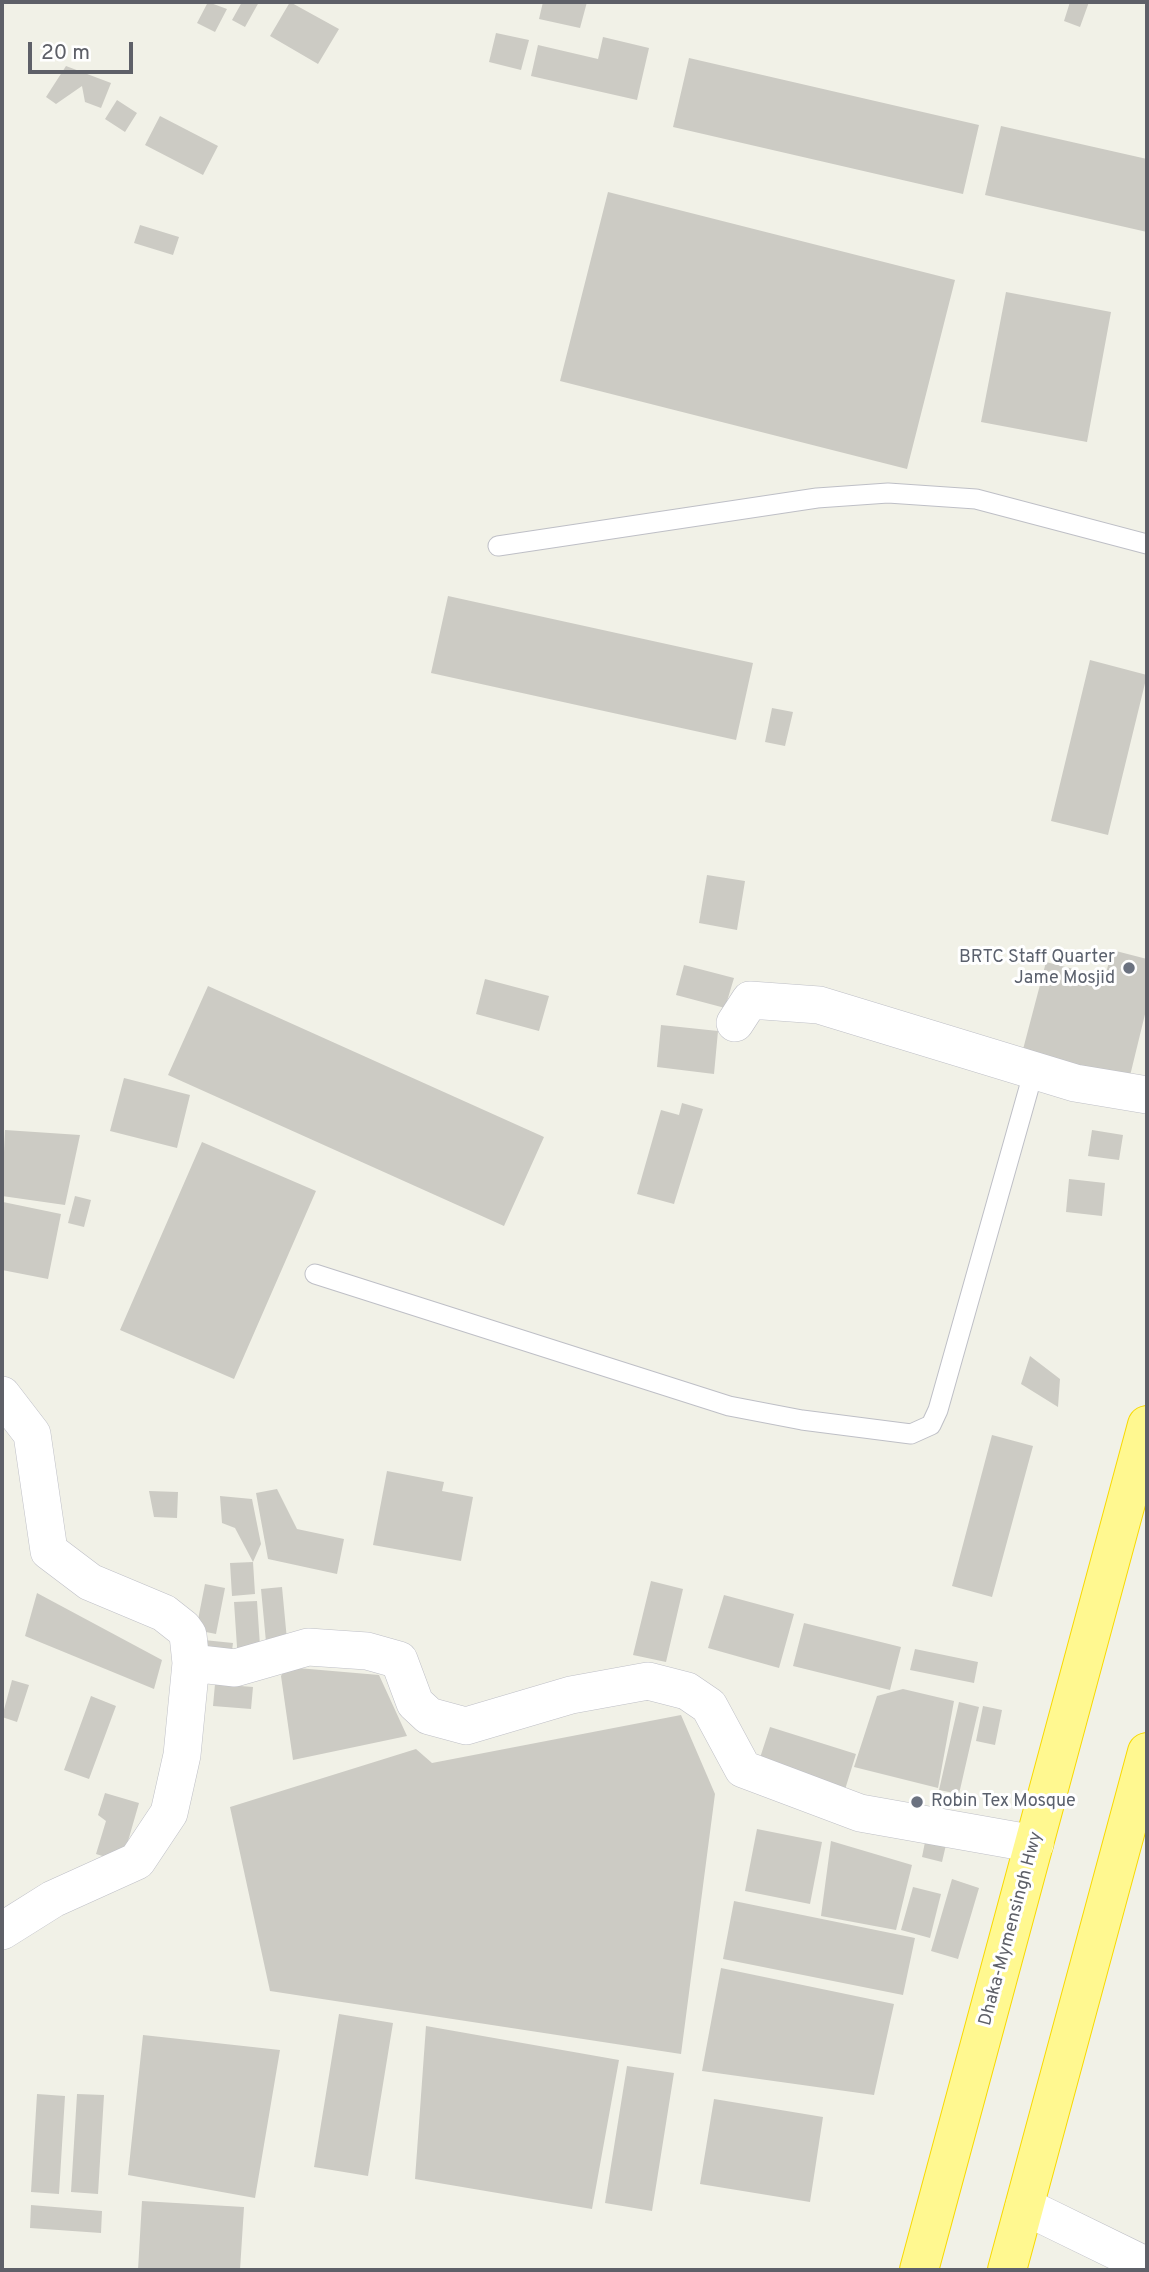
<!DOCTYPE html>
<style>
body{margin:0}
#map{position:relative;width:1149px;height:2272px;overflow:hidden;background:#f1f1e7;font-family:Overpass,sans-serif}
canvas{display:block}
.frame{position:absolute;inset:0;border:4px solid #5e6068;pointer-events:none}
.scale{position:absolute;left:28px;top:42px;width:105px;height:32px;box-sizing:border-box;border:4px solid #5e6068;border-top:0;padding-left:9px;font-size:21px;line-height:24px;white-space:nowrap;color:#5e6068;-webkit-text-stroke:5px #fff;paint-order:stroke}
</style>
<div id="map">
<canvas width="1149" height="2272"></canvas>
<div class="frame"></div>
<div class="scale">20 m</div>
</div>
<script>
const g = document.querySelector('canvas').getContext('2d');
g.lineJoin = 'round';
function fill(path, color) { g.fillStyle = color; g.fill(path, 'evenodd'); }
const poly = rows => new Path2D(rows.map(r => 'M' + r).join(''));
function trace(path, color, width, dash) { g.strokeStyle = color; g.lineWidth = width; g.lineCap = dash ? 'butt' : 'round'; g.setLineDash(dash || []); g.stroke(path); }
function drawText(font, color, halo, rows, align = 'center') {
  g.font = font + ' Overpass,sans-serif'; g.lineWidth = 6; g.setLineDash([]); g.textBaseline = 'middle'; g.strokeStyle = halo; g.fillStyle = color; for (const [text, x, y, turn = 0] of rows) {
    g.save(); g.translate(x, y); g.rotate((+turn || 0) * Math.PI / 180); g.textAlign = isNaN(turn) ? turn : align; if (halo) g.strokeText(text, 0, 0); g.fillText(text, 0, 0); g.restore();
  }
}
fill(poly([
 [208,2,227,9,215,32,197,23],
 [242,2,259,2,245,27,232,20],
 [290,2,339,29,318,64,270,36],
 [543,2,587,2,580,28,539,19],
 [1070,2,1089,2,1080,27,1064,21],
 [496,33,529,40,521,70,489,62],
 [603,37,649,48,637,100,531,76,538,45,598,59],
 [689,58,979,125,963,194,673,127],
 [66,66,111,83,101,108,85,102,82,86,56,104,46,97],
 [117,100,137,113,125,132,105,119],
 [160,116,218,146,203,175,145,145],
 [1001,126,1147,159,1147,232,985,195],
 [608,192,955,280,907,469,560,381],
 [140,225,179,237,173,255,134,243],
 [1006,292,1111,312,1087,442,981,422],
 [448,596,753,663,736,740,431,673],
 [1090,660,1147,675,1108,835,1051,821],
 [772,708,793,712,785,746,765,742],
 [707,875,745,881,737,930,699,923],
 [1112,950,1147,959,1147,1006,1128,1084,1021,1057,1046,962,1105,977],
 [684,965,734,978,725,1008,676,995],
 [485,979,549,996,539,1031,476,1014],
 [208,986,544,1137,504,1226,168,1075],
 [661,1025,718,1031,714,1074,657,1067],
 [124,1078,190,1095,177,1148,110,1131],
 [682,1103,703,1109,674,1204,637,1194,661,1110,679,1115],
 [5,1130,80,1135,65,1205,2,1196],
 [1092,1130,1123,1135,1119,1160,1088,1156],
 [202,1142,316,1191,234,1379,120,1330],
 [1069,1179,1105,1183,1102,1216,1066,1212],
 [75,1196,91,1200,84,1227,68,1223],
 [3,1202,61,1214,48,1279,2,1270],
 [1030,1356,1060,1379,1058,1407,1021,1384],
 [992,1435,1033,1446,992,1597,952,1586],
 [387,1471,444,1482,442,1491,473,1497,461,1561,373,1545],
 [277,1489,297,1529,344,1539,337,1574,268,1559,256,1493],
 [149,1491,178,1492,177,1518,154,1517],
 [220,1496,252,1499,261,1544,253,1562,235,1528,222,1523],
 [253,1562,255,1594,232,1596,230,1563],
 [651,1581,683,1589,666,1662,633,1655],
 [205,1584,225,1588,216,1634,196,1630],
 [282,1587,287,1640,266,1642,261,1589],
 [37,1593,162,1660,154,1689,25,1636],
 [724,1595,794,1614,779,1668,708,1648],
 [257,1601,261,1661,238,1662,234,1602],
 [804,1623,901,1647,890,1690,793,1666],
 [194,1639,233,1643,230,1666],
 [915,1649,978,1662,974,1683,910,1670],
 [286,1667,379,1675,407,1736,293,1760,281,1676],
 [12,1680,29,1685,17,1722,2,1717],
 [215,1684,253,1687,251,1709,213,1706],
 [903,1689,954,1701,938,1788,854,1767,877,1696],
 [91,1696,116,1706,89,1779,64,1770],
 [959,1702,979,1707,959,1794,939,1790],
 [983,1706,1002,1710,995,1745,976,1741],
 [681,1715,715,1794,681,2054,270,1991,230,1807,416,1749,432,1763],
 [770,1727,856,1754,843,1796,757,1767],
 [105,1793,139,1803,122,1862,96,1854,106,1821,98,1815],
 [757,1829,822,1842,810,1904,745,1891],
 [927,1832,948,1836,942,1862,922,1857],
 [831,1841,912,1865,896,1930,821,1916],
 [952,1879,979,1888,958,1959,931,1951],
 [913,1887,941,1894,930,1938,901,1930],
 [734,1901,915,1938,903,1995,723,1959],
 [721,1968,894,2004,874,2095,702,2071],
 [339,2014,393,2023,368,2176,314,2167],
 [426,2026,619,2060,592,2209,415,2179],
 [143,2035,280,2050,255,2198,128,2175],
 [627,2066,674,2073,652,2211,605,2203],
 [37,2094,65,2096,59,2194,31,2192],
 [77,2094,104,2095,98,2194,71,2192],
 [714,2099,823,2117,810,2202,700,2184],
 [142,2201,244,2207,240,2270,138,2270],
 [31,2205,102,2211,101,2233,30,2228]
]), '#cccbc4');
const lane = poly([
 [498,546,817,498,888,493,976,499,1147,544],
 [315,1274,729,1406,802,1420,911,1434,931,1425,938,1410,1034,1070]
]);
const street = poly([
 [735,1023,750,1000,819,1005,1075,1083,1147,1095],
 [2,1395,32,1434,49,1551,90,1582,164,1613,183,1628,188,1635,191,1663,235,1668,308,1647,367,1651,399,1660,415,1703,429,1716,466,1726,571,1695,648,1681,687,1691,709,1706,743,1769,860,1813,1035,1844],
 [2,1931,53,1899,137,1861,169,1813,182,1755,191,1663],
 [1024,2206,1147,2266]
]);
const highway = poly([
 [919,2270,1147,1425],
 [1007,2270,1147,1752]
]);
trace(lane, '#bebfc6', 21);
trace(street, '#bebfc6', 38);
trace(highway, '#f8d900', 40);
trace(lane, '#fff', 19);
trace(street, '#fff', 37);
trace(highway, '#fff890', 38);
for (const [x, y, r, color] of [
 [1129,968,7,"#6b7280"],
 [917,1802,7,"#6b7280"]
]) { const dot = new Path2D(); dot.arc(x, y, r, 0, 2 * Math.PI); g.fillStyle = color; g.fill(dot); trace(dot, '#fff', 2.5); }
drawText('18px', '#5b616d', '#fff', [
 ["BRTC Staff Quarter",1115,958],
 ["Jame Mosjid",1115,979],
 ["Robin Tex Mosque",931,1802,"left"]
], 'right');
drawText('18px', '#5e6068', '#fff', [
 ["Dhaka-Mymensingh Hwy",1012,1929,-75]
]);
</script>
